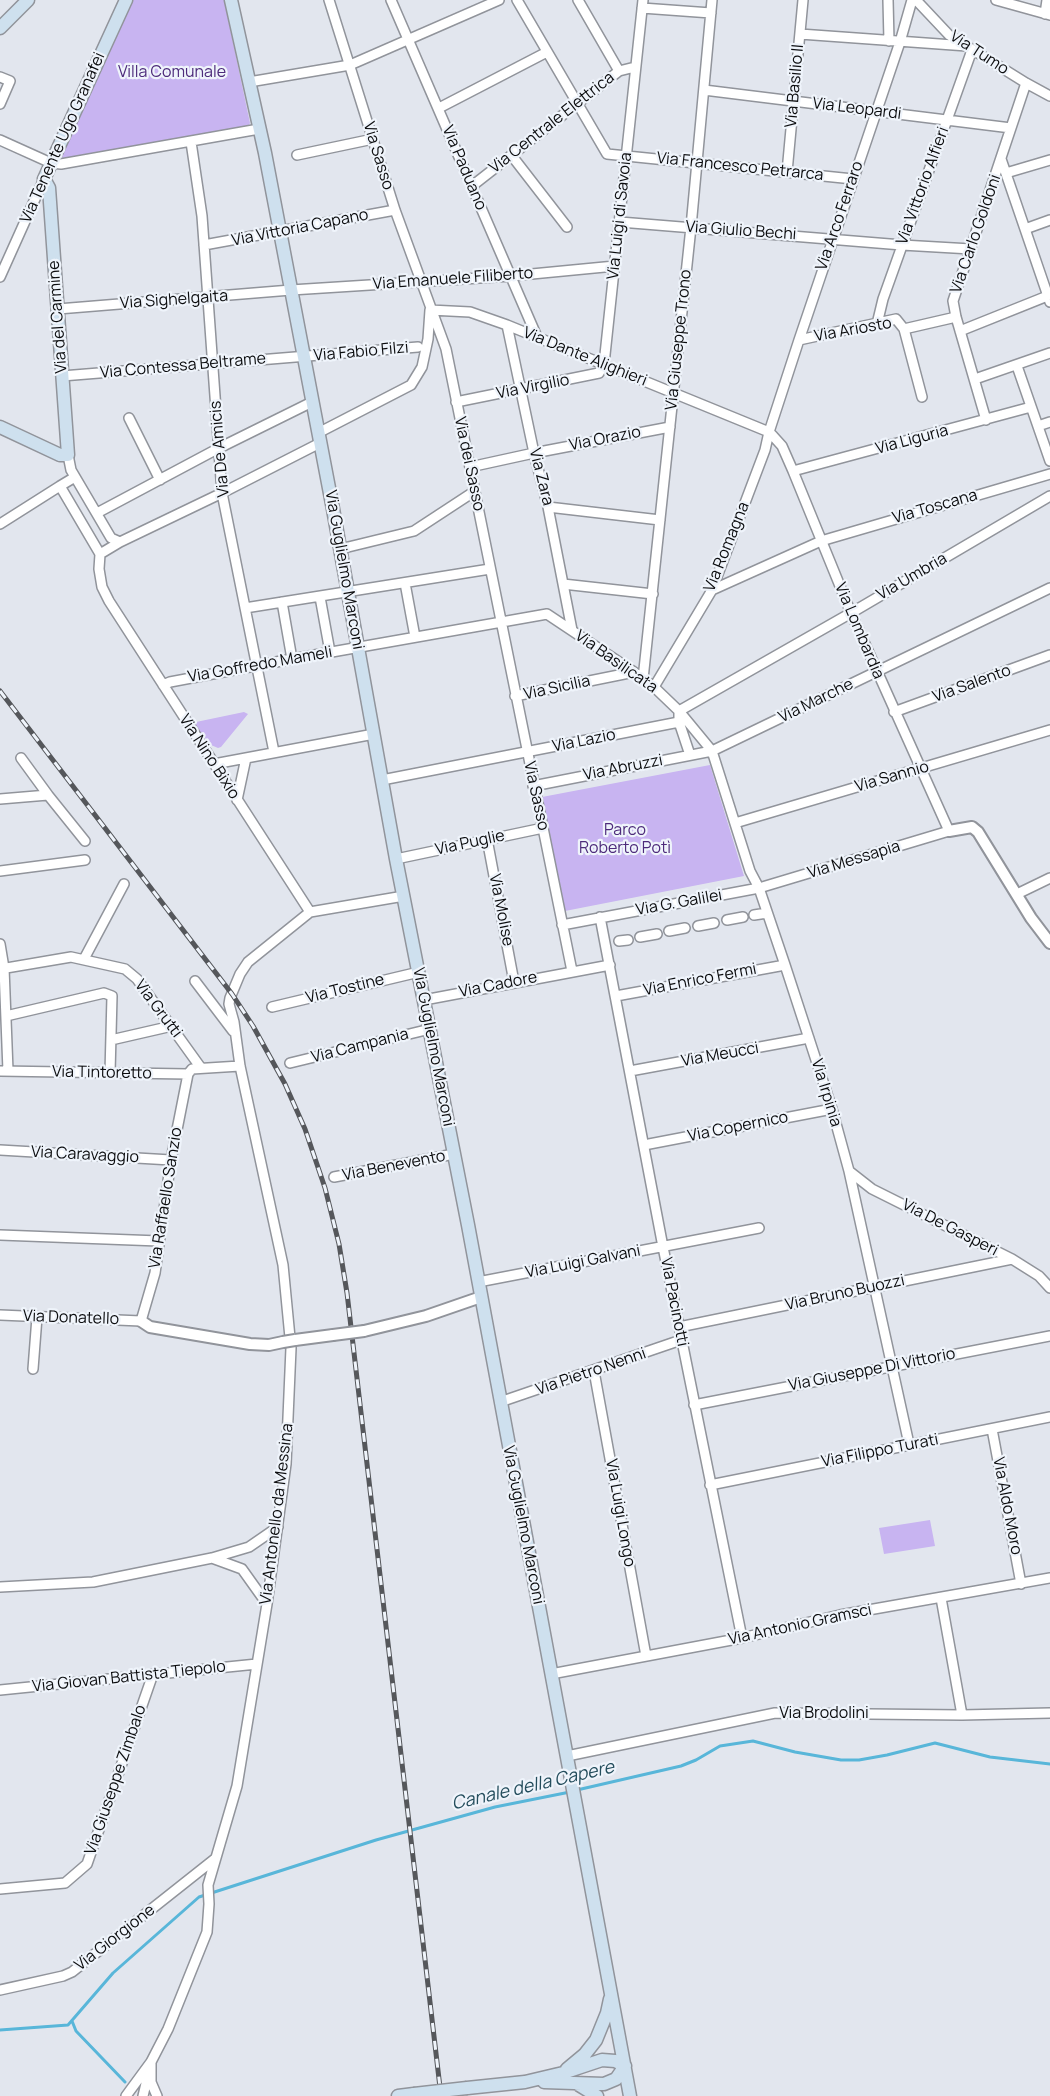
<!DOCTYPE html>
<meta charset="utf-8">
<style>
body{margin:0}
canvas{display:block;background:#e2e6ee}
</style>
<canvas width="1050" height="2096"></canvas>
<script>
const g = document.querySelector('canvas').getContext('2d');
g.lineJoin = 'round';
function fill(path, color) { g.fillStyle = color; g.fill(path, 'evenodd'); }
const poly = rows => new Path2D(rows.map(r => 'M' + r).join(''));
function trace(path, color, width, dash) { g.strokeStyle = color; g.lineWidth = width; g.lineCap = dash ? 'butt' : 'round'; g.setLineDash(dash || []); g.stroke(path); }
function drawText(font, color, halo, rows, align = 'center') {
  g.font = font + ' Manrope,sans-serif'; g.lineWidth = 4.5; g.setLineDash([]); g.textBaseline = 'middle'; g.strokeStyle = halo; g.fillStyle = color; for (const [text, x, y, turn = 0] of rows) {
    g.save(); g.translate(x, y); g.rotate((+turn || 0) * Math.PI / 180); g.textAlign = isNaN(turn) ? turn : align; if (halo) g.strokeText(text, 0, 0); g.fillText(text, 0, 0); g.restore();
  }
}
fill(poly([
 [133,0,224,0,250,123,248,127,61,159,60,153],
 [244,712,248,714,221,747,218,748,211,745,194,725,196,722],
 [710,765,744,876,565,911,542,797],
 [930,1520,935,1546,884,1554,879,1528]
]), '#c8b4f1');
trace(poly([
 [577,1790,681,1766,696,1760,720,1746,753,1741,795,1752,841,1760,859,1760,887,1755,935,1743,990,1757,1050,1764],
 [72,2021,76,2031,125,2082],
 [0,2030,68,2025,113,1973,199,1897,376,1840,495,1807,570,1792]
]), '#58b6d9', 3);
const minor = poly([
 [329,0,395,210,446,349,572,971],
 [391,0,537,337],
 [517,0,607,154,853,179],
 [578,0,619,71],
 [888,0,889,41],
 [916,0,949,35,1026,83,1050,96],
 [996,0,1050,15],
 [642,8,711,13],
 [1045,14,1047,0],
 [800,34,967,46],
 [0,77,10,81,0,104],
 [249,82,350,65,499,0],
 [704,90,1011,128],
 [439,108,547,52],
 [0,140,51,163,61,164,259,129],
 [191,142,202,216,222,493,274,752],
 [297,155,373,139],
 [512,156,567,227],
 [1001,159,1050,302],
 [787,172,803,0],
 [1006,173,1050,160],
 [472,186,619,71,635,67],
 [620,222,902,245,971,249],
 [1025,229,1050,220],
 [204,245,395,210],
 [0,277,44,179],
 [58,309,291,290,511,276,615,266],
 [430,310,470,312,507,325,769,432,773,436,782,446,793,471,851,613,949,831,759,888,562,925],
 [877,324,883,299,972,50],
 [507,325,534,453,548,507,572,630],
 [904,329,956,317],
 [960,331,1050,295],
 [799,340,896,319,904,329,922,397],
 [1017,366,1050,461],
 [62,376,418,347],
 [975,379,1050,353],
 [456,402,599,373,604,364,643,0],
 [129,418,160,480],
 [986,420,956,317,953,301,1026,83],
 [1038,426,1050,422],
 [318,433,411,385,422,367,428,339,430,310],
 [68,455,71,470,111,538,120,542],
 [470,467,534,453,670,427],
 [793,471,1031,407],
 [75,477,60,486,100,554,99,569,102,587,109,601,310,912],
 [548,507,660,520],
 [97,513,219,448,312,402],
 [0,524,60,486],
 [340,549,414,531,475,491],
 [100,554,120,542,222,493,320,443],
 [405,583,415,637],
 [563,584,653,594],
 [712,590,821,541,1050,474],
 [320,597,330,652],
 [282,602,292,659],
 [245,608,490,569],
 [643,679,691,227,712,0],
 [163,685,170,682,292,659,547,614,634,672,654,687,679,711,712,751,750,871,759,888,785,965,832,1109,849,1171,909,1444],
 [654,687,712,590,765,450,769,432,799,340,900,42,912,0],
 [515,696,634,672],
 [894,712,1050,655],
 [690,755,679,722,679,711,851,613,1050,496],
 [21,758,48,795],
 [214,764,374,734],
 [382,780,679,722],
 [533,786,712,751,1050,588],
 [0,799,48,795,85,841],
 [237,800,246,758],
 [735,823,1050,730],
 [487,839,514,982],
 [396,859,543,828],
 [0,871,85,860],
 [1017,894,1050,878],
 [754,915,767,913],
 [600,917,663,1247,742,1638],
 [727,920,743,917],
 [698,926,714,923],
 [669,931,685,928],
 [640,937,657,934],
 [619,941,628,940],
 [0,944,4,968,8,1071],
 [84,959,124,884],
 [0,969,71,957,125,969,137,979,201,1068],
 [195,981,233,1031],
 [616,996,785,965],
 [424,1000,610,965],
 [272,1007,419,972],
 [6,1016,104,993,112,996,110,1073],
 [111,1040,172,1026],
 [290,1063,430,1029],
 [0,1071,188,1074,192,1069,240,1066],
 [630,1071,809,1038],
 [644,1145,832,1109],
 [0,1150,171,1160],
 [849,1171,872,1189,1012,1259,1039,1276,1050,1288],
 [334,1177,454,1154],
 [0,1235,159,1241],
 [478,1282,759,1228],
 [0,1315,141,1321,155,1273,171,1160,188,1074],
 [679,1327,1012,1259],
 [33,1369,37,1317],
 [594,1371,646,1656],
 [500,1402,681,1340],
 [694,1405,1050,1336],
 [992,1429,1021,1584],
 [710,1485,1050,1417],
 [212,1558,242,1569,267,1604],
 [0,1587,93,1582,212,1558,249,1547,278,1527],
 [941,1598,962,1715],
 [551,1674,742,1638,840,1615,1050,1578],
 [0,1690,257,1664],
 [567,1756,775,1713,962,1715,1050,1713],
 [0,1889,65,1883,87,1864,153,1674],
 [0,1990,63,1976,72,1972,216,1858],
 [151,2062,151,2082,157,2096],
 [126,2096,151,2062,168,2029,207,1932,209,1904,208,1885,237,1786,267,1604,286,1464,291,1348,283,1265,240,1066,234,1022,229,1004,230,998,240,974,248,962,310,912,404,896],
 [143,2096,148,2075]
]);
const tertiary = poly([
 [949,831,972,827,978,832,1031,918,1050,943],
 [141,1321,150,1327,250,1344,269,1345,283,1342],
 [364,1331,426,1316,481,1297],
 [295,1340,333,1335]
]);
const secondary = poly([
 [231,0,265,153,333,509,396,859,468,1225,630,2096],
 [0,28,28,0],
 [0,427,60,455,68,455,49,188,44,179,126,0],
 [567,2069,585,2054,596,2040,607,2013,610,1999],
 [544,2082,604,2084,616,2079,625,2066],
 [579,2085,597,2096],
 [467,2088,525,2082,563,2073,602,2060,615,2061,625,2066],
 [398,2096,414,2094]
]);
trace(minor, '#91949b', 12);
trace(tertiary, '#91949b', 14);
trace(secondary, '#91949b', 15);
trace(minor, '#fff', 9);
trace(tertiary, '#fff', 10);
trace(secondary, '#cee0ee', 12);
const rail = poly([
 [0,691,232,994,253,1026,285,1084,305,1129,325,1188,339,1244,347,1293,441,2096]
]);
trace(rail, '#55575b', 5);
trace(rail, '#eff4fb', 3, [9]);
const tertiaryBridge = poly([
 [333,1335,364,1331],
 [283,1342,295,1340]
]);
const secondaryBridge = poly([
 [414,2094,467,2088]
]);
trace(tertiaryBridge, '#91949b', 14, []);
trace(secondaryBridge, '#91949b', 15, []);
trace(tertiaryBridge, '#fff', 10);
trace(secondaryBridge, '#cee0ee', 12);
drawText('16px', '#0b0c0e', '#eff4fb', [
 ["Via Tumo",979,53,33],
 ["Via Basilio II",795,86,-85],
 ["Via Leopardi",857,109,7],
 ["Via Centrale Elettrica",552,123,-38],
 ["Via Tenente Ugo Granafei",63,138,-66],
 ["Via Sasso",378,156,73],
 ["Via Francesco Petrarca",740,167,6],
 ["Via Paduano",464,168,67],
 ["Via Vittorio Alfieri",923,186,-70],
 ["Via Luigi di Savoia",620,216,-84],
 ["Via Arco Ferraro",840,216,-71],
 ["Via Vittoria Capano",300,228,-11],
 ["Via Giulio Bechi",741,231,4],
 ["Via Carlo Goldoni",976,234,-71],
 ["Via Emanuele Filiberto",453,279,-4],
 ["Via Sighelgaita",174,300,-4],
 ["Via del Carmine",58,317,-94],
 ["Via Ariosto",853,330,-10],
 ["Via Giuseppe Trono",679,340,-84],
 ["Via Fabio Filzi",361,352,-5],
 ["Via Dante Alighieri",585,357,22],
 ["Via Contessa Beltrame",183,366,-5],
 ["Via Virgilio",533,387,-11],
 ["Via Orazio",605,439,-11],
 ["Via Liguria",912,440,-15],
 ["Via De Amicis",220,449,-95],
 ["Via dei Sasso",469,464,78],
 ["Via Zara",541,477,76],
 ["Via Toscana",935,507,-16],
 ["Via Romagna",727,547,-68],
 ["Via Guglielmo Marconi",344,570,80],
 ["Via Umbria",912,577,-30],
 ["Via Lombardia",859,631,67],
 ["Via Basilicata",616,662,35],
 ["Via Goffredo Mameli",260,665,-10],
 ["Via Salento",972,684,-20],
 ["Via Sicilia",557,688,-12],
 ["Via Marche",816,701,-26],
 ["Via Lazio",584,741,-11],
 ["Via Nino Bixio",209,757,57],
 ["Via Abruzzi",623,768,-11],
 ["Via Sannio",892,777,-16],
 ["Via Sasso",536,796,78],
 ["Via Puglie",470,843,-12],
 ["Via Messapia",854,860,-17],
 ["Via G. Galilei",679,903,-10],
 ["Via Molise",501,910,79],
 ["Via Enrico Fermi",700,980,-11],
 ["Via Cadore",498,985,-11],
 ["Via Tostine",345,989,-14],
 ["Via Grutti",158,1009,53],
 ["Via Campania",360,1046,-14],
 ["Via Guglielmo Marconi",433,1047,79],
 ["Via Meucci",720,1055,-10],
 ["Via Tintoretto",102,1073,1],
 ["Via Irpinia",826,1093,73],
 ["Via Copernico",738,1127,-11],
 ["Via Caravaggio",85,1155,3],
 ["Via Benevento",394,1166,-11],
 ["Via Raffaello Sanzio",166,1198,-81],
 ["Via De Gasperi",950,1228,27],
 ["Via Luigi Galvani",583,1262,-11],
 ["Via Bruno Buozzi",845,1293,-12],
 ["Via Pacinotti",674,1302,79],
 ["Via Donatello",71,1318,2],
 ["Via Giuseppe Di Vittorio",872,1370,-11],
 ["Via Pietro Nenni",591,1372,-19],
 ["Via Filippo Turati",880,1451,-11],
 ["Via Aldo Moro",1007,1506,79],
 ["Via Luigi Longo",620,1513,80],
 ["Via Antonello da Messina",277,1514,-83],
 ["Via Guglielmo Marconi",523,1525,79],
 ["Via Antonio Gramsci",800,1625,-12],
 ["Via Giovan Battista Tiepolo",129,1677,-6],
 ["Via Brodolini",824,1714],
 ["Via Giuseppe Zimbalo",116,1780,-71],
 ["Via Giorgione",115,1938,-38]
]);
drawText('16px', '#4d2b7b', '#eff4fb', [
 ["Villa Comunale",172,73],
 ["Parco",625,831],
 ["Roberto Potì",625,849]
]);
drawText('italic 18px', '#244d5c', '#eff4fb', [
 ["Canale della Capere",533,1786,-13]
]);
</script>
